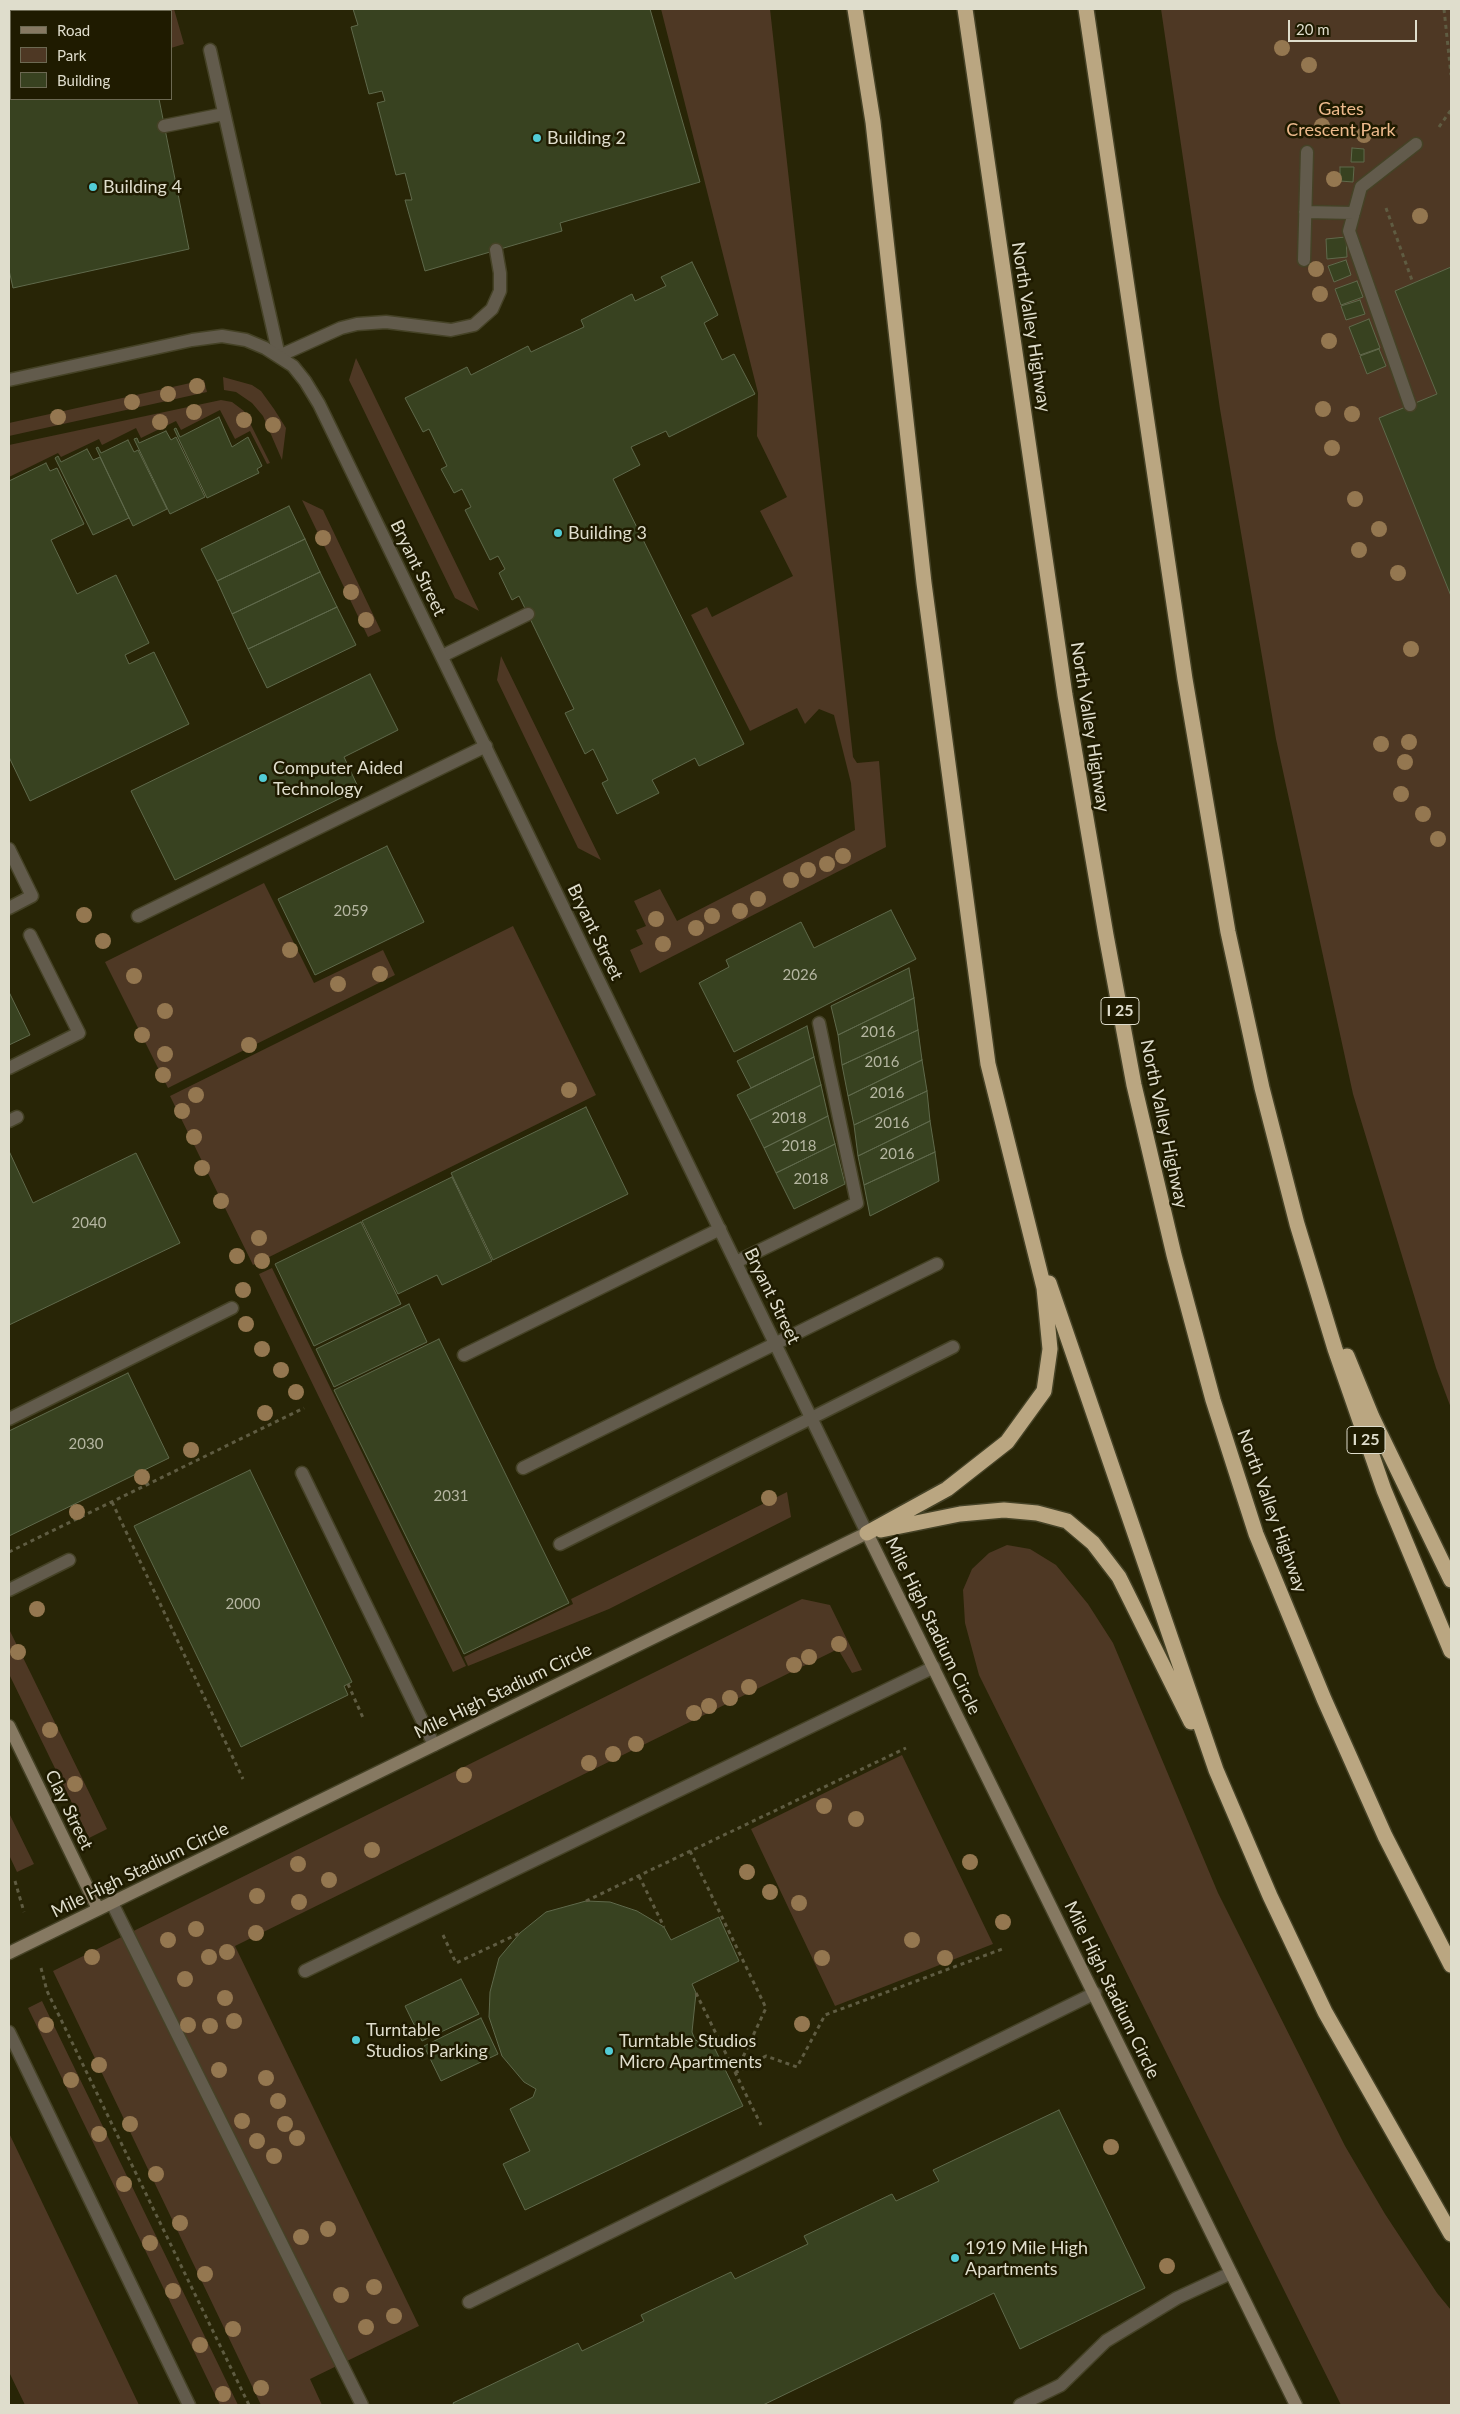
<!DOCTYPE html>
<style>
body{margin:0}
#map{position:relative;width:1460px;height:2414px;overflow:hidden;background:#282506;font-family:Lato,sans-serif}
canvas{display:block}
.frame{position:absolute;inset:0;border:10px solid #dfddcc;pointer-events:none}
.legend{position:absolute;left:10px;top:10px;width:162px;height:90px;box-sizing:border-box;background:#1f1b00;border:1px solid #6c6952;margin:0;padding:6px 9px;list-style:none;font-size:15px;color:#dfddcc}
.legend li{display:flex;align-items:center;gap:10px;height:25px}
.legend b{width:25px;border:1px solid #6c6952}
.scale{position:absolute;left:1288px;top:20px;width:129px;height:22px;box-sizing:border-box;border:2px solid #dfddcc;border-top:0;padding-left:6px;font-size:15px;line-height:18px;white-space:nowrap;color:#dfddcc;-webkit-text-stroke:4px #1f1b00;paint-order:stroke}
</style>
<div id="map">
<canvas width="1460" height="2414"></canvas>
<div class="frame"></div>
<ul class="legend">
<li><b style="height:6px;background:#867962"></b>Road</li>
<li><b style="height:14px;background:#4e3824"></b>Park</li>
<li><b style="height:14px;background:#384220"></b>Building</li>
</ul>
<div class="scale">20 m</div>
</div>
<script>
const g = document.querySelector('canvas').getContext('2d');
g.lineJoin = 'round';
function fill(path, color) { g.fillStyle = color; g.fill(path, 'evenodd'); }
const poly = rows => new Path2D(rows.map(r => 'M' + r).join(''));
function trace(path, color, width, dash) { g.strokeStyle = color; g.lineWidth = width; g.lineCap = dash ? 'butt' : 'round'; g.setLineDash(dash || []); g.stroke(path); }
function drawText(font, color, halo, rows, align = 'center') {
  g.font = font + ' Lato,sans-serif'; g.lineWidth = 5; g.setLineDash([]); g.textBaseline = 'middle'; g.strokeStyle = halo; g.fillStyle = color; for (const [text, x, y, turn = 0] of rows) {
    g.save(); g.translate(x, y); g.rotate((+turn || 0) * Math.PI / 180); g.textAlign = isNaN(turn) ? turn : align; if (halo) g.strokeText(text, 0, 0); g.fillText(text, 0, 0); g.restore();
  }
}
fill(poly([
 [9,9,174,9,184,44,171,48,171,11,11,11,11,67,9,67],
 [661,9,770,9,853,757,857,763,879,761,886,847,640,973,630,950,643,944,636,930,646,926,634,901,660,889,677,921,855,830,851,783,834,715,819,709,805,724,797,708,750,731,691,615,707,607,712,617,793,576,760,511,787,497,757,436,758,393],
 [1161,9,1451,9,1451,1408,1436,1368,1353,1094,1276,739,1220,409],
 [356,358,479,611,455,598,349,380],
 [223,377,252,385,261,391,274,409,286,428,282,460,263,416,252,403,236,392,224,390],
 [204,380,207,392,9,436,9,423],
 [221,400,232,402,244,411,270,463,267,464,250,431,235,439,220,410,181,430,176,421,141,438,136,428,102,445,99,439,61,457,58,453,9,477,9,445],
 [302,500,323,510,381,631,368,637],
 [501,656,601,860,578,848,497,680],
 [264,883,314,983,383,950,395,975,168,1088,105,962],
 [513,926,596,1095,253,1265,170,1096],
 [272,1268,466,1666,453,1672,259,1274],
 [787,1492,791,1517,609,1609,468,1666,464,1657,573,1604,571,1599],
 [1007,1545,1030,1549,1056,1565,1088,1604,1113,1643,1218,1893,1345,2146,1385,2214,1437,2293,1451,2310,1451,2405,1341,2405,979,1675,965,1623,963,1590,972,1569,989,1553],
 [802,1599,830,1605,862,1670,852,1673,838,1649,235,1946,419,2326,310,2379,322,2405,261,2405,53,1971],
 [9,1629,107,1829,89,1838,9,1674],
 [902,1755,993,1944,835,2006,751,1829],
 [9,1813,34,1864,17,1872,9,1855],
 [42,2001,238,2405,220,2405,28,2008],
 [9,2133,139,2405,25,2405,9,2372]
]), '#4e3824');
const building = poly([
 [353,9,650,9,700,182,560,223,562,231,425,271,405,200,412,200,405,173,396,175,377,103,385,101,382,91,369,94,351,27,358,25,353,9],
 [9,99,159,99,189,249,13,288,9,270,9,99],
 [1352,148,1364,149,1364,162,1351,162,1352,148],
 [1340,167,1354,167,1353,182,1340,181,1340,167],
 [1346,237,1347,257,1327,259,1326,239,1346,237],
 [1346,260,1351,275,1334,282,1328,266,1346,260],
 [692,262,718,315,704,323,722,360,734,354,755,394,669,437,666,431,631,447,640,465,613,479,744,744,699,766,695,758,652,780,659,793,617,814,602,783,608,780,593,749,585,754,565,713,574,709,519,596,512,600,499,573,505,569,498,556,490,560,465,510,471,507,462,489,454,493,441,469,447,466,429,429,423,432,405,398,467,367,471,375,528,346,531,352,584,327,581,320,632,294,635,301,666,286,661,277,692,262],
 [1451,267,1451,596,1379,418,1437,394,1395,291,1451,267],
 [1357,281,1363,297,1341,305,1335,289,1357,281],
 [1360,300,1365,314,1346,320,1341,306,1360,300],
 [1369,319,1380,348,1360,355,1349,327,1369,319],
 [1379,349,1386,366,1367,374,1360,356,1379,349],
 [219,417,232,447,248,437,262,466,257,469,259,473,207,498,174,429,176,428,180,437,219,417],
 [166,431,171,440,176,437,205,497,170,514,134,439,137,438,139,443,166,431],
 [128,440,134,452,138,450,167,509,133,526,96,448,98,447,101,453,128,440],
 [87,449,93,460,100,457,129,518,93,535,55,458,58,456,61,462,87,449],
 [46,463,50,471,57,468,84,524,51,540,77,594,116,575,149,643,125,655,129,664,154,652,189,724,30,801,9,757,9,481,46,463],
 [289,506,305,539,217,581,201,549,289,506],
 [305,539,320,572,232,614,217,581,305,539],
 [320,572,337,607,248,649,232,614,320,572],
 [337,607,356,645,267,688,248,649,337,607],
 [370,674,398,730,344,757,359,789,175,880,131,791,370,674],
 [387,846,424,922,315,975,278,899,387,846],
 [891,910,916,959,734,1052,699,983,729,967,726,960,801,922,814,948,891,910],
 [909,968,914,998,838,1035,831,1006,909,968],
 [9,992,30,1035,9,1045,9,992],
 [914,998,918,1030,842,1065,838,1035,914,998],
 [807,1026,814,1057,751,1088,737,1061,807,1026],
 [918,1030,922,1060,848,1096,842,1065,918,1030],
 [814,1057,821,1085,750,1120,737,1095,814,1057],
 [922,1060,927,1091,854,1125,848,1096,922,1060],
 [821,1085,828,1116,764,1148,750,1120,821,1085],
 [927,1091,930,1121,858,1156,854,1125,927,1091],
 [586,1107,628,1194,493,1260,451,1173,586,1107],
 [828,1116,835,1144,776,1173,764,1148,828,1116],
 [930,1121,935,1152,864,1185,858,1156,930,1121],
 [835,1144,845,1184,794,1209,776,1173,835,1144],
 [9,1151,33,1203,136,1153,180,1243,9,1325,9,1151],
 [935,1152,939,1181,870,1216,864,1185,935,1152],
 [452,1177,492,1261,442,1285,437,1275,398,1294,362,1221,452,1177],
 [361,1222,401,1304,314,1346,275,1264,361,1222],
 [409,1304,427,1342,334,1387,316,1349,409,1304],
 [439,1339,569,1603,464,1654,334,1390,439,1339],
 [128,1373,169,1458,9,1536,9,1431,128,1373],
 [250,1470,352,1682,344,1686,348,1695,241,1747,134,1526,250,1470],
 [586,1901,610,1902,637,1911,664,1927,671,1940,719,1917,739,1961,692,1984,696,1993,692,2032,695,2040,714,2047,743,2106,525,2210,503,2164,530,2151,510,2109,533,2097,536,2089,524,2082,502,2056,489,2017,490,1992,499,1958,520,1933,546,1912,586,1901],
 [461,1979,479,2014,422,2041,405,2006,461,1979],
 [481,2018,498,2054,441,2081,424,2046,481,2018],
 [1059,2110,1145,2288,1020,2349,994,2293,763,2405,454,2405,453,2403,578,2343,582,2351,644,2321,641,2315,731,2272,735,2279,808,2244,804,2236,892,2194,896,2201,939,2181,933,2170,1059,2110]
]);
fill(building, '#384220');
trace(building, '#5f694b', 1);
const lane = poly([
 [210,50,279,356,341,328,357,324,386,322,451,330,474,325,492,309,500,291,500,273,496,250],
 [164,126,224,114],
 [1305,212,1354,213],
 [1304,260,1307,152],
 [1410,405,1349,231,1361,187,1416,144],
 [442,656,528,614],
 [9,849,32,896,9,908],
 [138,916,486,746],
 [9,1068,79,1033,30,935],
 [9,1121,17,1117],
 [736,1262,857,1203,819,1023],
 [464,1355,720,1229],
 [9,1419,232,1308],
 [523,1468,937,1264],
 [302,1473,434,1745],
 [560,1544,953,1347],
 [9,1590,69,1560],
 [112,1903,362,2405],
 [305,1971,934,1667],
 [9,2032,189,2405],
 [469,2302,1095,1993],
 [1020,2405,1061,2385,1106,2341,1177,2298,1231,2273]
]);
const street = poly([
 [9,380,192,340,222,336,246,340,265,348,293,366,305,381,319,404,867,1533]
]);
const secondary = poly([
 [9,1726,98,1909],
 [9,1953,867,1533,1296,2405]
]);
const highway = poly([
 [855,9,873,122,924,583,988,1064,1044,1288,1050,1349,1044,1391,1007,1442,947,1489,867,1533],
 [965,9,1065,695,1106,935,1134,1085,1174,1255,1213,1400,1256,1534,1324,1699,1385,1836,1451,1965],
 [1086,9,1185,679,1228,932,1262,1088,1297,1224,1335,1349,1384,1490,1451,1651],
 [1049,1283,1216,1770,1270,1896,1325,2012,1451,2234],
 [1347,1356,1372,1417,1451,1580],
 [881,1530,960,1514,1004,1510,1037,1513,1067,1521,1093,1543,1119,1577,1191,1722]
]);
trace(lane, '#454226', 15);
trace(street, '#454226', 15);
trace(secondary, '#454226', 15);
trace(highway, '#454226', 18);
trace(poly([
 [1444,9,1451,75],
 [1439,127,1451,110],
 [1386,208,1413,283],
 [112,1502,243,1779],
 [9,1552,304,1408],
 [348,1684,364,1720],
 [690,1851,766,2008,736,2072],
 [639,1876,664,1927],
 [15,1881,24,1912],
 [586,1901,906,1748],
 [443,1935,456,1963,520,1933],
 [41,1968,47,1991,249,2405],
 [696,1993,761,2125],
 [735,2073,766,2056,797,2067,825,2015,1005,1948]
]), '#5f5c42', 3, [4, 4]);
trace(lane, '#625b4c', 12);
trace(street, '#625b4c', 12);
trace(secondary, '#867962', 12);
trace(highway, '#baa681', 15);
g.fillStyle = '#947750';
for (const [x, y] of [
 [1282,48],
 [1309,65],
 [1322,126],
 [1364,135],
 [1334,179],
 [1420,216],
 [1316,269],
 [1320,294],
 [1329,341],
 [197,386],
 [168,394],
 [132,402],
 [1323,409],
 [194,412],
 [1352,414],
 [58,417],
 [244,420],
 [160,422],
 [273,425],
 [1332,448],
 [1355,499],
 [1379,529],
 [323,538],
 [1359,550],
 [1398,573],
 [351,592],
 [366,620],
 [1411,649],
 [1409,742],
 [1381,744],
 [1405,762],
 [1401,794],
 [1423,814],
 [1438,839],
 [843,856],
 [827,864],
 [808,870],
 [791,880],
 [758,899],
 [740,911],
 [84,915],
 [712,916],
 [656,919],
 [696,928],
 [103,941],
 [663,944],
 [290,950],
 [380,974],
 [134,976],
 [338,984],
 [165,1011],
 [142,1035],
 [249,1045],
 [165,1054],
 [163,1075],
 [569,1090],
 [196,1095],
 [182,1111],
 [194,1137],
 [202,1168],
 [221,1201],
 [259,1238],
 [237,1256],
 [262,1261],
 [243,1290],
 [246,1324],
 [262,1349],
 [281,1370],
 [296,1392],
 [265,1413],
 [191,1450],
 [142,1477],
 [769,1498],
 [77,1512],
 [37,1609],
 [839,1644],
 [18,1652],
 [809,1657],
 [794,1665],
 [749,1687],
 [730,1698],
 [709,1706],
 [694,1713],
 [50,1730],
 [636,1744],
 [613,1754],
 [589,1763],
 [464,1775],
 [75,1784],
 [824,1806],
 [856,1819],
 [372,1850],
 [970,1862],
 [298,1864],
 [747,1872],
 [329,1880],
 [770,1892],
 [257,1896],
 [299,1902],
 [799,1903],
 [1003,1922],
 [196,1929],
 [256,1933],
 [168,1940],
 [912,1940],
 [227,1952],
 [92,1957],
 [209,1957],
 [822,1958],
 [945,1958],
 [185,1979],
 [225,1998],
 [234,2021],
 [802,2024],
 [46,2025],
 [188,2025],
 [210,2026],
 [99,2065],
 [219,2070],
 [266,2078],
 [71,2080],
 [278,2101],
 [242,2121],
 [130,2124],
 [285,2124],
 [99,2134],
 [297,2138],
 [257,2141],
 [1111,2147],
 [274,2156],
 [156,2174],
 [124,2184],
 [180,2223],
 [328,2229],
 [301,2237],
 [150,2243],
 [1167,2266],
 [205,2274],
 [374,2287],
 [173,2291],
 [341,2295],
 [394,2316],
 [366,2327],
 [233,2329],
 [200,2345],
 [261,2388],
 [223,2394]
]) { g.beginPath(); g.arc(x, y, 8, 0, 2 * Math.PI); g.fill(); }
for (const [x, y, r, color] of [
 [537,138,5,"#52ccd6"],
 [93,187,5,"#52ccd6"],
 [558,533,5,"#52ccd6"],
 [263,778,5,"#52ccd6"],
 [356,2040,5,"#52ccd6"],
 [609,2051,5,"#52ccd6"],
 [955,2258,5,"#52ccd6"]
]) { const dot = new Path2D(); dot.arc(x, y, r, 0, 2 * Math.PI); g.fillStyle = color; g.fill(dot); trace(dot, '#1f1b00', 2); }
drawText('15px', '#b5b6a1', null, [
 ["2059",351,911],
 ["2026",800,975],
 ["2016",878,1032],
 ["2016",882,1062],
 ["2016",887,1093],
 ["2018",789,1118],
 ["2016",892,1123],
 ["2018",799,1146],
 ["2016",897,1154],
 ["2018",811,1179],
 ["2040",89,1223],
 ["2030",86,1444],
 ["2031",451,1496],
 ["2000",243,1604]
]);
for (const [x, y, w] of [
 [1120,1011,38],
 [1366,1440,38]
]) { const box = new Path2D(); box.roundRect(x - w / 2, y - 13.5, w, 27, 4); g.fillStyle = '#1f1b00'; g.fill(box); trace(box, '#dfddcc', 1); }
drawText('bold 16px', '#dfddcc', null, [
 ["I 25",1120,1011],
 ["I 25",1366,1440]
]);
drawText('18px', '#edba8c', '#1f1b00', [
 ["Gates",1341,109],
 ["Crescent Park",1341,130]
]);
drawText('18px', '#dfddcc', '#1f1b00', [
 ["Building 2",547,138],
 ["Building 4",103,187],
 ["Building 3",568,533],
 ["Computer Aided",273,768],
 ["Technology",273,789],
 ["Turntable",366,2030],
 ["Studios Parking",366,2051],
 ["Turntable Studios",619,2041],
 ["Micro Apartments",619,2062],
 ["1919 Mile High",965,2248],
 ["Apartments",965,2269]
], 'left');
drawText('18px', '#dfddcc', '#1f1b00', [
 ["North Valley Highway",1031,327,81],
 ["Bryant Street",418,568,64],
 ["North Valley Highway",1090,727,81],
 ["Bryant Street",595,932,64],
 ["North Valley Highway",1164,1124,78],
 ["Bryant Street",772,1296,64],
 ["North Valley Highway",1272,1511,70],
 ["Mile High Stadium Circle",933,1626,64],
 ["Mile High Stadium Circle",503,1691,-26],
 ["Clay Street",69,1810,64],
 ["Mile High Stadium Circle",140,1870,-26],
 ["Mile High Stadium Circle",1112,1990,64]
]);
</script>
